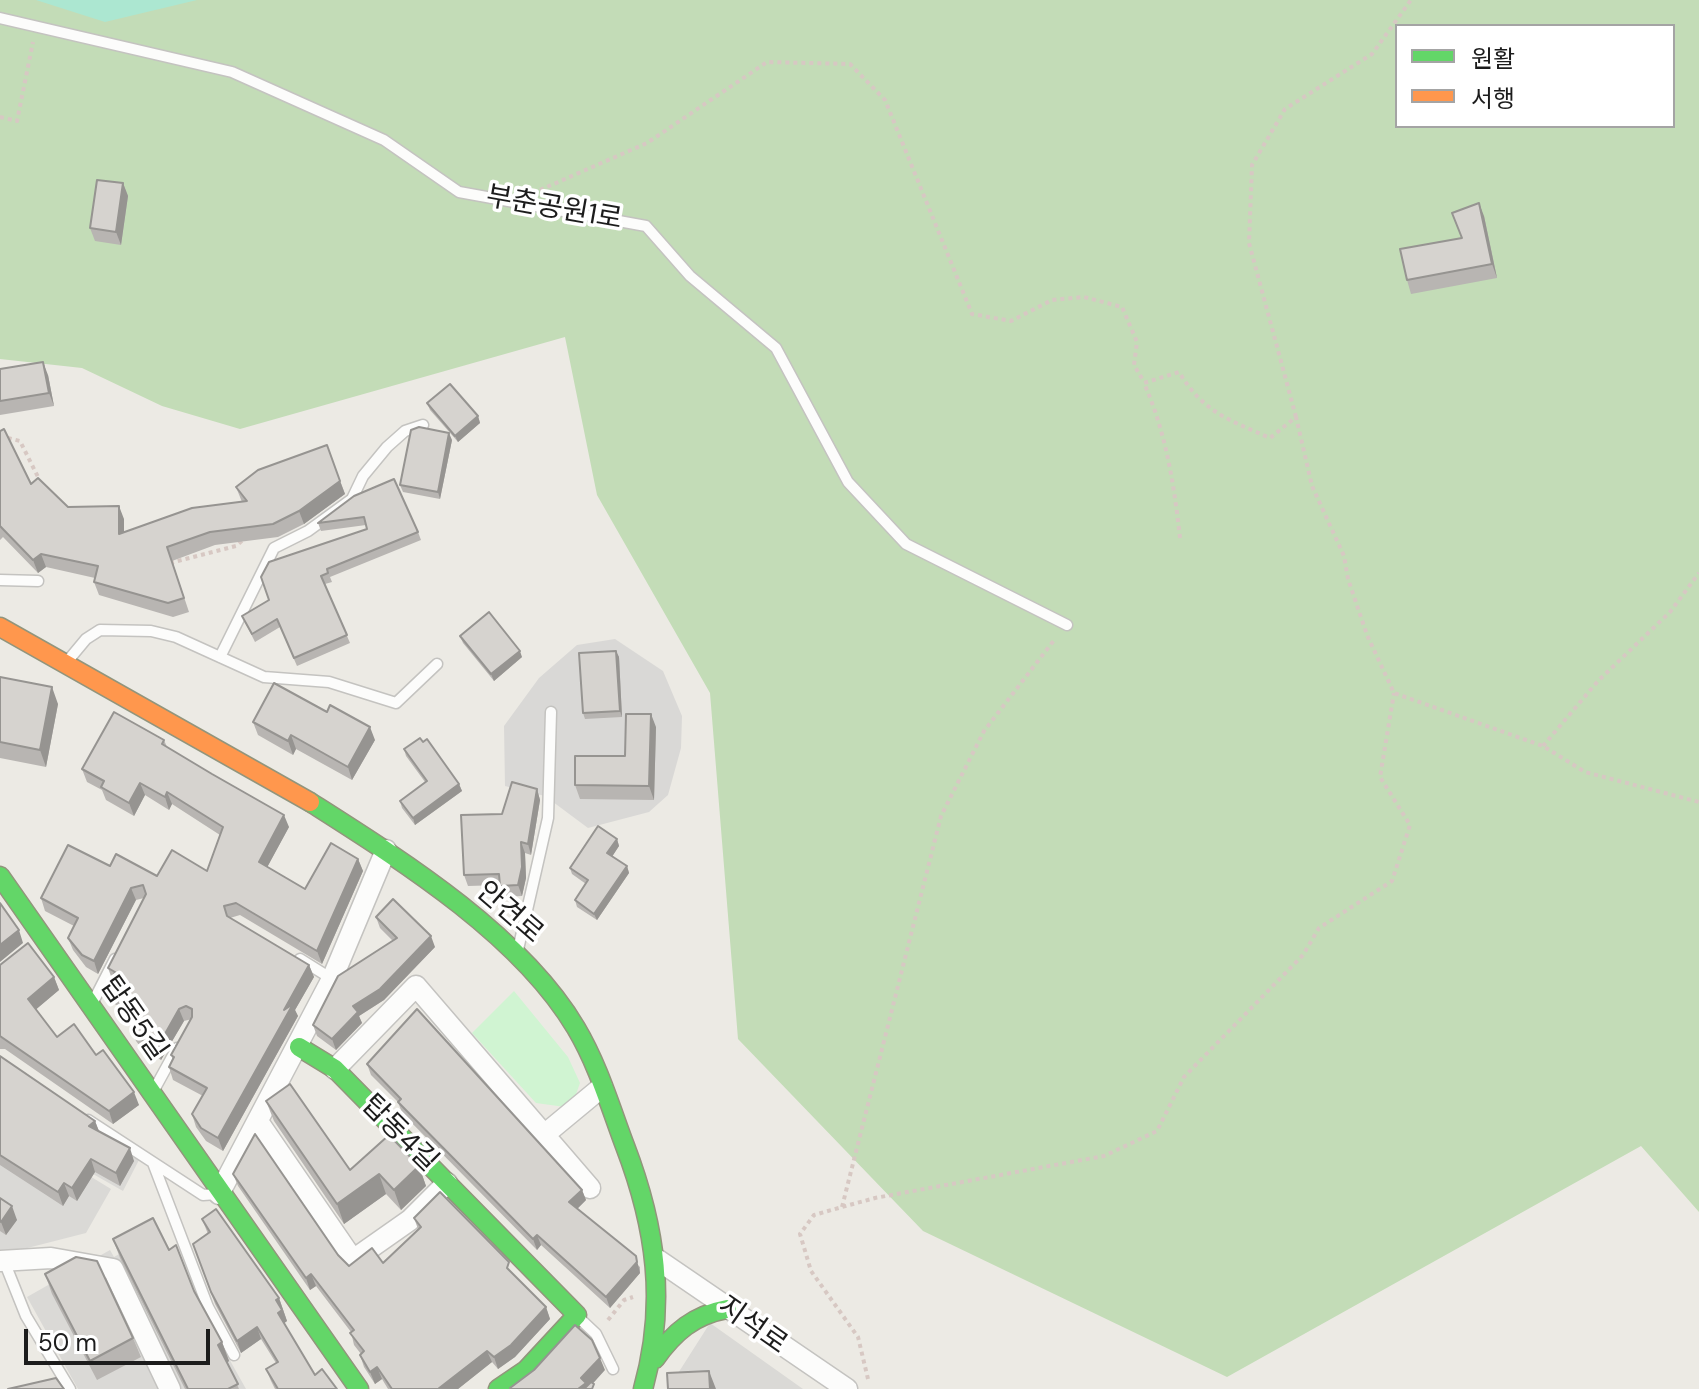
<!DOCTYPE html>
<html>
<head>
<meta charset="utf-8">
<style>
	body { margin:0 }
	#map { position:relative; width:1699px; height:1389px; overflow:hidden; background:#eceae4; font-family:"DM Sans","Noto Sans KR",sans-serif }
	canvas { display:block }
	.legend { position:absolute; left:1395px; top:24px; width:280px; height:104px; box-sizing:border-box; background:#fff; border:2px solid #a4a4a4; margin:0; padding:10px 14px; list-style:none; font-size:24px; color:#1c1c1c }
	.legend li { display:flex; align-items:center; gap:16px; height:40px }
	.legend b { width:40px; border:2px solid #a4a4a4 }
	.scale { position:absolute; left:24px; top:1329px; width:186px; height:36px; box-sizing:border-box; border:4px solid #1c1c1c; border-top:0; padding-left:10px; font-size:24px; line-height:28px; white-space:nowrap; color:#1c1c1c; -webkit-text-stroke:6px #fff; paint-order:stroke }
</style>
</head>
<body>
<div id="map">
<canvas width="1699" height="1389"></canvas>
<ul class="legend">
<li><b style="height:10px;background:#63d668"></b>원활</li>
<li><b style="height:10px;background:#ff974d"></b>서행</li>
</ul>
<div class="scale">50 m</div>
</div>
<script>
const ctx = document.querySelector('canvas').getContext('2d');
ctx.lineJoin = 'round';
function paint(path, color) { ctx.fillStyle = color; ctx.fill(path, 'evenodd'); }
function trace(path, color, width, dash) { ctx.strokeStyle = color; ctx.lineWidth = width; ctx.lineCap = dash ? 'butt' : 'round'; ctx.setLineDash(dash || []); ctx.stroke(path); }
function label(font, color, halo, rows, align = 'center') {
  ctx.font = font + ' "DM Sans","Noto Sans KR",sans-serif'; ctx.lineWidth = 7; ctx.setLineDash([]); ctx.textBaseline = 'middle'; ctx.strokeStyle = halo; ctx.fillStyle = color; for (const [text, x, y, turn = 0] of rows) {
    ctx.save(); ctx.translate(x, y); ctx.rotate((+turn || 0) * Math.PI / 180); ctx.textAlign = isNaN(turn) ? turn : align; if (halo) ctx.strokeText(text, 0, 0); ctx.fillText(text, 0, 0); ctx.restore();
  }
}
paint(new Path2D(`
	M14 1085 139 1160 123 1191 3 1123 111 1189 86 1233 0 1255V1121Z
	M158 1232 246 1389H78L27 1297 110 1250 114 1257Z
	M710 1323 803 1389H668Z`), '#dad9d6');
paint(new Path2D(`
	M615 639 663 671 682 716 681 748 668 795 649 812 588 828 545 796 505 786 504 726 539 678 577 645Z`), '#d9d8d6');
paint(new Path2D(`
	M0 0H1699V1212L1641 1146 1227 1377 923 1231 738 1039 710 693 597 495 565 337 240 429 162 406 82 368 0 359ZM1397 26H1673V126H1397Z`), '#c3dcb7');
paint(new Path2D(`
	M514 991 568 1057 580 1083 574 1100 565 1107 536 1103 472 1033Z`), '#d0f4d2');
paint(new Path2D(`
	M36 0H197L105 22Z`), '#ace7d1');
const lane = new Path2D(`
	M0 18 232 72 384 140 459 192 646 226 690 276 776 348 848 482 906 544 1067 625
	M0 580 38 581
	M220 657 274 548 308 531 352 499 363 476 387 447 405 431 423 425
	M66 663 86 639 100 630 151 631 176 637 264 677 329 682 396 703 437 664
	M517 954 548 818 551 712
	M300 959 332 979
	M93 1002 115 959
	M154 1090 177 1048
	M88 1120 203 1195 217 1194
	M153 1163 208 1307 234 1355
	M4 1261 26 1316 70 1389
	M578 1317 596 1334 613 1369`);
const street = new Path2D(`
	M335 1069 416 986 590 1188
	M259 1123 353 1260 410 1220 447 1183
	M544 1135 602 1087
	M219 1194 332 979 386 850
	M658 1260 847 1389
	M0 1261 51 1258 113 1269 170 1389`);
const fast = new Path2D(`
	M310 802C401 860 520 934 576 1028 598 1065 610 1106 625 1146 656 1227 667 1304 643 1389
	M0 876 359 1389
	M299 1047 335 1069 577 1315 526 1370 498 1389
	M655 1359C674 1332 694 1315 727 1309`);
const slow = new Path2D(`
	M0 627 310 802`);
trace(lane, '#c4c3c0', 13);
trace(street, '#c4c3c0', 23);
trace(fast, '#92957c', 21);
trace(slow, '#92957c', 21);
trace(new Path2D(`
	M0 117 17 121 33 42
	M540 190 647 143 767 62 850 64 885 100 972 314 1011 321 1052 300 1084 297 1122 307 1137 342 1134 365 1144 382
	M1296 417 1249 243 1252 165 1285 109 1372 54 1411 0
	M0 436 20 441 38 477
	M1180 538C1174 484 1166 433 1144 383L1179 372C1203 412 1229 420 1270 438L1296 417 1312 486 1344 556 1348 579 1367 635 1394 693 1543 746 1585 772 1699 802
	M170 563 236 546 244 539
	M1543 746 1598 681 1670 612 1699 573
	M842 1207 941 816 984 731 1055 639
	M608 1320 624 1300 633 1297
	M868 1379 858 1337 811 1271 800 1234 814 1215 842 1207 875 1198 1104 1156 1157 1131 1184 1077 1303 955 1319 928 1392 881 1410 825 1380 777 1394 693`), '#d7c8c3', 4, [4, 4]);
trace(lane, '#fcfcfb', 10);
trace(street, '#fcfcfb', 20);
trace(fast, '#63d668', 18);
trace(slow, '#ff974d', 18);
paint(new Path2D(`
	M123 183 128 196 121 245 95 241 90 228Z
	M1484 216 1497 278 1411 294 1407 280 1461 238Z
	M0 369 48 375 54 406 0 415Z
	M427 403 478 416 480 423 458 442 430 410Z
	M0 431 31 484 68 507 124 519V533L242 502 236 487 327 445 345 494 304 524 278 537 215 545 172 561 189 612 173 617 99 595 94 582 95 578 46 567 38 573 3 537 0 540Z
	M452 440 440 499 403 492 400 485Z
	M354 496 418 532 421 540 330 577 332 582 325 584 350 643 297 666 280 627 255 642 242 616 269 600 367 529 366 525 321 531 318 523Z
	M460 636 522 657 494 681 463 643Z
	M616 651 619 657 622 717 585 719 583 713Z
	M0 677 58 704 46 767 0 758Z
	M253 722 375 740 352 780 296 749 293 755 258 735Z
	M656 727 654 800 580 799 575 785 625 756Z
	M164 740 167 747 289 827 267 867 305 889 358 859 363 871 322 964 240 915 230 918 309 965 314 977 295 1010 298 1016 223 1151 206 1141 196 1127 192 1114 203 1096 173 1080 169 1067 173 1060 171 1055 192 1019 184 1021 161 1060 143 1050 136 1041 132 1029 138 1017 111 1002 106 989 112 979 108 968 144 898 136 900 98 974 86 967 73 950 68 938 74 926 45 911 41 898 110 866 157 876 207 871 220 835 172 804 169 810 145 795 134 816 106 800 102 790 87 782 82 769Z
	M423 742 459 784 462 791 415 825 402 808 400 801 425 782 406 756 404 749Z
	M537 789 540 800 531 855 525 853 526 878 522 896 504 897 500 885 468 886 464 875 502 814Z
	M617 839 619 846 612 856 627 866 629 873 597 920 577 907 575 900 586 884 572 874 570 868Z
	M376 917 435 947 384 1000 359 1016 362 1023 336 1050 317 1036 313 1025 393 941 380 928Z
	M0 965 54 977 59 990 36 1009 57 1037 96 1055 139 1105 113 1124 5 1049H0Z
	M0 1056 95 1121 99 1131 134 1161 120 1186 95 1172 77 1201 69 1196 63 1206 0 1165Z
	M367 1064 582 1190 586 1200 577 1209 640 1267V1273L610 1308 541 1245 537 1250 402 1113 398 1102 371 1075Z
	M266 1101 350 1170 419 1166 426 1186 401 1210 386 1194 344 1224 274 1121Z
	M233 1174 338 1255 349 1266 383 1263 418 1229 414 1218 513 1274 546 1307 550 1319 515 1357 498 1369 492 1362 458 1389H388L382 1379 375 1384 364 1367 360 1355 361 1354 354 1345 351 1332 316 1286 310 1290 238 1186Z
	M0 1198 17 1220 6 1235 0 1231Z
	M202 1219 279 1298 287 1321 284 1323 315 1375 337 1389H275L271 1381 266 1369 276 1363 261 1339 241 1353 215 1304 193 1244 208 1234Z
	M113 1239 169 1250 222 1342 229 1361 227 1363 239 1389H185L120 1258Z
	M45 1274 133 1338 141 1357 97 1380 52 1294Z`), '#b8b5b2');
paint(new Path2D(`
	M123 183 128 196 121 245 116 232Z
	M1479 203 1484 216 1497 278 1492 264Z
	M43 362 48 375 54 406 49 393Z
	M478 416 480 423 458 442 455 436Z
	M449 433 452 440 440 499 438 492Z
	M340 481 345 494 304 524 299 511Z
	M119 506 124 519V548L119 534Z
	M41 554 46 567 38 573 33 560Z
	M520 651 522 657 494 681 491 674Z
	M616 651 619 657 622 717 620 711Z
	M52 687 58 704 46 767 40 750Z
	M651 714 656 727 654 800 649 786Z
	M370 727 375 740 352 780 348 767Z
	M291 735 296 749 293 755 288 741Z
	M140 783 145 795 134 816 129 803Z
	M459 784 462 791 415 825 413 818Z
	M537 789 540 800 531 855 528 844Z
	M167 792 172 804 169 810 165 797Z
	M284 815 289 827 263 875 259 862Z
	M617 839 619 846 610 860 607 853Z
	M521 842 525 853 526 878 522 896 518 885Z
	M358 859 363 871 322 964 317 951Z
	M627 866 629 873 597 920 594 914Z
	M131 888 136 900 98 974 94 961Z
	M19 930 23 943 0 962V945Z
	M431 936 435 947 384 1000 359 1016 362 1023 336 1050 332 1039 353 1006Z
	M309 965 314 977 295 1010 298 1016 223 1151 218 1138 284 1010Z
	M54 977 59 990 33 1012 28 999Z
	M179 1009 184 1021 161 1060 157 1048Z
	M134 1092 139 1105 113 1124 109 1111Z
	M95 1121 100 1134 89 1126Z
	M130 1148 134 1161 120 1186 116 1173Z
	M91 1159 95 1172 77 1201 72 1188Z
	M419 1166 426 1186 401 1210 394 1190Z
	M379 1174 386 1194 344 1224 337 1204Z
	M64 1183 69 1196 63 1206 58 1192Z
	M582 1190 586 1200 573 1213 569 1202Z
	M12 1206 17 1220 6 1235 1 1222Z
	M537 1235 541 1245 537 1250 533 1239Z
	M636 1256 640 1273 610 1308 606 1297Z
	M311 1274 316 1286 310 1290 306 1278Z
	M279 1298 287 1321 282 1325 278 1313 276 1300Z
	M546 1307 550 1319 515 1357 498 1369 494 1357Z
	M257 1327 261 1339 241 1353 237 1341Z
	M222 1342 229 1361 225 1364 218 1345Z
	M487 1351 492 1362 458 1389H438Z
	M600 1358 605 1370 588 1389H578L581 1378Z
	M377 1367 382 1379 375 1384 370 1372Z
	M709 1371 716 1389H710Z`), '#969491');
const building = new Path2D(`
	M97 180 123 183 116 232 90 228Z
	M1479 203 1492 264 1407 280 1400 249 1462 238 1452 213Z
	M43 362 49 393 0 401V369Z
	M450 384 478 416 455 436 427 403Z
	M419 427 449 433 438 492 400 485 411 430Z
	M4 429 31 484 38 478 68 507 119 506V534L192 508 247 501 236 487 258 470 327 445 340 481 299 511 273 524 210 532 167 547 184 598 168 603 94 582 98 566 41 554 33 560 0 526V431Z
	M394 479 418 532 327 569 328 573 321 576 347 635 294 658 277 619 252 634 242 616 269 600 261 577 269 562 367 529 364 517 318 523 354 496Z
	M489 612 520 651 491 674 460 636Z
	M616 651 620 711 583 713 579 653Z
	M0 677 52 687 40 750 0 742Z
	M274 683 327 712 330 705 370 727 348 767 291 735 288 741 253 722Z
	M114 712 164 740 162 744 212 774 284 815 259 862 305 889 331 843 358 859 317 951 236 903 224 906 227 916 309 965 284 1010 293 1004 218 1138 201 1128 192 1114 207 1088 169 1067 174 1057 171 1055 192 1017V1009L186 1006 179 1009 157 1048 138 1038 132 1029 143 1009 106 989 115 972 108 968 146 894 143 885 131 888 94 961 82 955 68 938 78 918 41 898 68 845 110 866 116 854 157 876 172 850 207 871 223 827 167 792 165 797 140 783 129 803 101 787 104 781 82 769Z
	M626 714H651L649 786 575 785V756H625Z
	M420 738 423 742 427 739 459 784 413 818 400 801 427 781 404 749Z
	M512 782 537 789 528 844 521 842 522 867 518 885 500 886 499 874 464 875 461 815 502 814Z
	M598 826 617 839 607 853 627 866 594 914 575 900 588 880 570 868Z
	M393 899 431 936 380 989 353 1006 358 1012 332 1039 313 1025 338 976 397 938 376 917Z
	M0 903 19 930 0 945Z
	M28 943 54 977 28 999 57 1037 74 1024 96 1055 103 1050 134 1092 109 1111 0 1036V965Z
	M417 1009 582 1190 569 1202 636 1256 637 1262 606 1297 537 1235 533 1239 398 1102 401 1099 367 1064Z
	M0 1056 95 1121 89 1126 130 1148 116 1173 91 1159 72 1188 64 1183 58 1192 0 1155Z
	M290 1084 350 1170 389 1135 419 1166 394 1190 379 1174 337 1204 266 1101Z
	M255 1134 338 1255 349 1266 372 1248 383 1263 421 1227 414 1218 440 1192 509 1262 507 1268 546 1307 511 1345 494 1357 487 1351 438 1389H392L377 1367 370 1372 360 1355 364 1351 350 1333 354 1330 311 1274 306 1278 233 1174Z
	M0 1198 12 1206 1 1222 0 1221Z
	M216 1209 279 1298 276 1300 282 1310 278 1313 315 1375 322 1369 337 1389H278L266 1369 278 1362 257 1327 237 1341 211 1292 193 1244 210 1232 202 1219Z
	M153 1218 169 1250 176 1245 194 1291 222 1342 218 1345 238 1384 228 1389H188L113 1239Z
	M76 1257 97 1261 133 1338 90 1361 45 1274Z
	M575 1325 592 1340 600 1358 581 1378 586 1383 578 1389H511L510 1388 534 1370Z
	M709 1371 710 1389H668L667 1373Z
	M56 1378 64 1389H8Z
	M591 1382 594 1384 592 1389H584Z`);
paint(building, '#d6d3cf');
trace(building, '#969491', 2);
label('28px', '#1c1c1c', '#fff', [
	["부춘공원1로",554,209,10],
	["안견로",509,913,41],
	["탑동5길",133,1019,55],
	["탑동4길",399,1134,45],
	["지석로",752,1326,35]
]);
</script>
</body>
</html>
